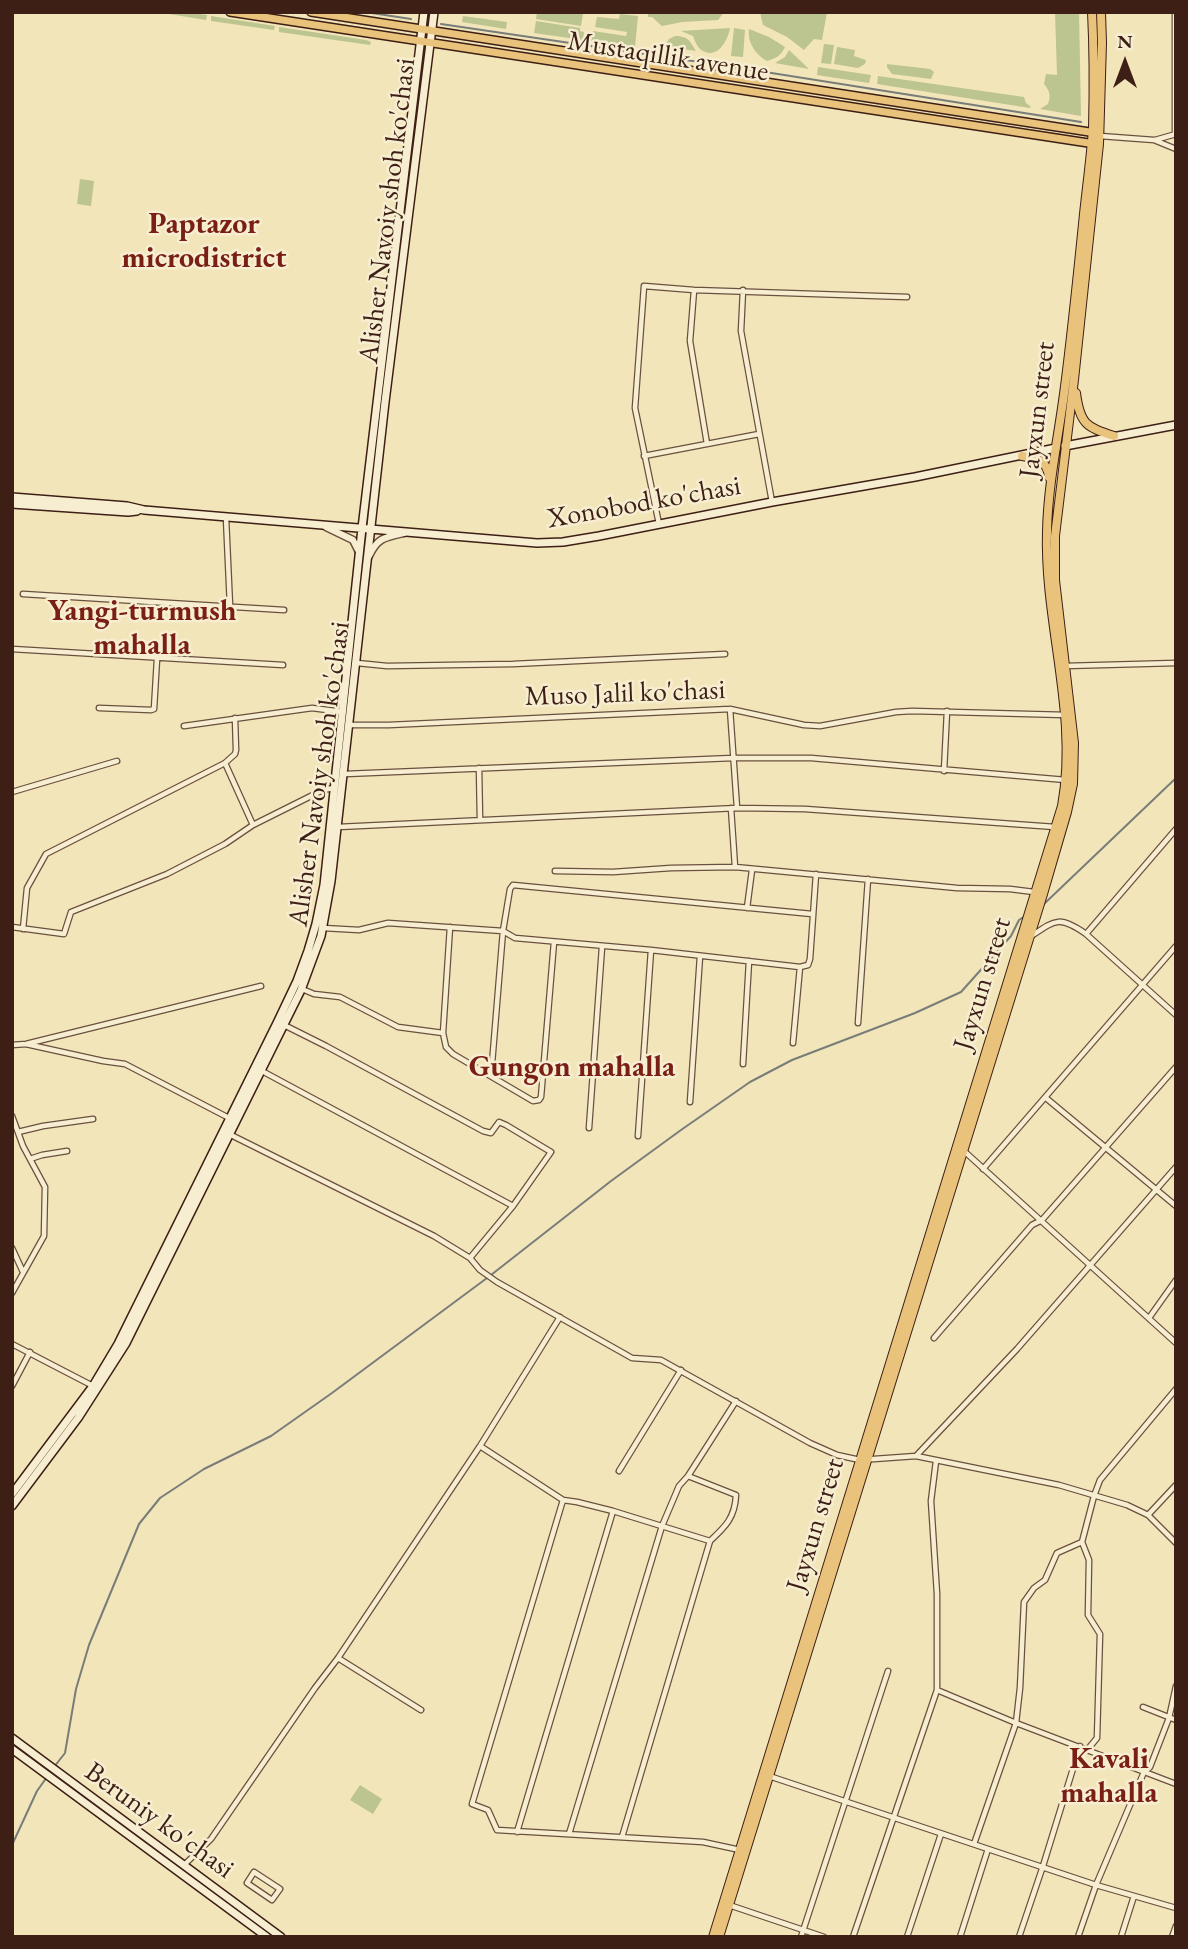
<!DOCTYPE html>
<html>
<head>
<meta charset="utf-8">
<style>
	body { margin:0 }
	#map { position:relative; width:1188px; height:1949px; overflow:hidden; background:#f2e5b9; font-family:"EB Garamond",serif }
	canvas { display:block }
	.frame { position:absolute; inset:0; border:14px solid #3d1f15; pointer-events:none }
	.north { position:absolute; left:1090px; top:28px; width:70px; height:70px; -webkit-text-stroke:5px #f7eed2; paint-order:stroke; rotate:0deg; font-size:19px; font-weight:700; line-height:28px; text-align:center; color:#3d1f15 }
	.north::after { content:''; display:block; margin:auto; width:24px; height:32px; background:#3d1f15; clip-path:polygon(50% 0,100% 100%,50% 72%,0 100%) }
</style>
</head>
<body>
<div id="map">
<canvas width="1188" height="1949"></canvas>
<div class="frame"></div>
<div class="north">N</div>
</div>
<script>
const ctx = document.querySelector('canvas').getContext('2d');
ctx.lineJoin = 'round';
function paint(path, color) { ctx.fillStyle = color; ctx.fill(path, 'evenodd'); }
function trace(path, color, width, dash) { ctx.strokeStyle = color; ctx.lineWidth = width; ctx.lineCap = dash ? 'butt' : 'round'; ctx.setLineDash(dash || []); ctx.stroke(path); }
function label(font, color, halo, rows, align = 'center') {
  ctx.font = font + ' "EB Garamond",serif'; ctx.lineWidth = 5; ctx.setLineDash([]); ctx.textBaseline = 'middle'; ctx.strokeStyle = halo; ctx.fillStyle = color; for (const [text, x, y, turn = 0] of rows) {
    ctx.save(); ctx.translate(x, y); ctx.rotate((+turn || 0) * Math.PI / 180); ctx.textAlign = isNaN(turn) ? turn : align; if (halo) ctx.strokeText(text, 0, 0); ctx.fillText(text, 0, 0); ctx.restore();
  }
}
paint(new Path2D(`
	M157 12H187L207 15 206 20Z
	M537 12 583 14 581 26 536 19Z
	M648 12H724L718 20 682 22 662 26 652 17H648Z
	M760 12H827L822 40 814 39 804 50 787 37 763 25Z
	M1055 12H1079L1081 116 1040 109 1048 104C1051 96 1050 91 1044 84L1046 74 1057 75Z
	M620 14 638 16 635 47 591 41 593 31 626 36 627 32 595 27 597 17 619 19Z
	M211 16 275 26 274 30 211 21Z
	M463 16 507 22 506 29 462 22Z
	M536 21 580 28V31L584 32 583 40 534 33Z
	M279 27 366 40 371 42 370 45 279 32Z
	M730 28C728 40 718 59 703 51 697 48 695 41 693 36L681 31Z
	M734 28 745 30 743 57 731 56Z
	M749 29 769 37 785 47C781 56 776 58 767 61 756 55 747 42 749 29Z
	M675 36C688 36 690 41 696 51L665 46 669 39Z
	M824 44 834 45 831 64 821 63Z
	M837 47 855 50 854 56 866 60 865 64 858 68 834 64Z
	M789 50 809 69 775 63 785 57Z
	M887 64 930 69 934 72 931 79 892 74 887 67Z
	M818 67 871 75 869 83 817 75Z
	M878 76 1024 97 1026 103 1031 107 1030 108 877 84Z
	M80 179 94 181 91 206 77 204Z
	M360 1785 382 1799 373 1814 350 1800Z`), '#bcc48f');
trace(new Path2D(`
	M365 12 411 19
	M441 24 740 68 1081 122
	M1044 904 1176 778
	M491 1275 611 1181 681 1130 750 1082 792 1060 915 1013 961 992 1011 936 1019 920 1025 916
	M54 1767 65 1753 76 1689 89 1645 139 1524 160 1498 204 1469 271 1436 332 1393 487 1278
	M12 1845 37 1791 47 1777`), '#797d79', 2);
const minor = new Path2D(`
	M1175 135V12
	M1100 136 1154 140 1176 149
	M1155 140 1176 134
	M694 290 690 341 707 444
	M743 290 741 331 772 502
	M644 456 759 434
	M226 518 230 606
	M659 524 635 408 644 286 694 290 907 297
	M23 594 284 610
	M12 649 283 665
	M357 663 387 666 513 664 725 654
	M1065 666 1176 663
	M99 708 151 710 154 709 157 659
	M730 709 737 808
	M350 725H389L730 709 804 725 820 726 896 712 912 711 1066 715
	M184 726 312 708 343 712
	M225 763 253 825
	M479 768 480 820
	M944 771 947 711
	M345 774 733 758H811L1066 780
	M12 792 117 761
	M731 808 735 867
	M338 827 737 808 805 809 1055 827
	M555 871 613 872 671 868 735 867 957 888 1010 889 1034 892
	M747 908 752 870
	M12 927 64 934 71 912 167 874 225 844 253 825 323 790 334 788
	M450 927 443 1033 446 1047 453 1054 533 1101 539 1100 541 1097 554 942
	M323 928 359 930 388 923 503 931 515 938 651 950 800 967 808 965 810 959 816 874
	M23 929 27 888 46 854 225 763 235 754 236 750 235 718
	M1086 934 1176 829
	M1030 937C1055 920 1059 915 1086 934L1176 1015
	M302 989 314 994 340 997 398 1027 443 1033
	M858 1023 868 879
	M284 1025 326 1046 483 1131 491 1133 499 1122 506 1125 551 1152 513 1206 470 1258
	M793 1043 800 967
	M26 1044 103 1061 125 1064 229 1118
	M12 1045 26 1044 261 986
	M743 1064 749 961
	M262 1071 513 1206
	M491 1076 503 931 510 889 513 885 812 914
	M1046 1098 1176 1206
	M690 1102 700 956
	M12 1116 23 1146 45 1187 44 1236 12 1293
	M589 1128 602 947
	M18 1132 43 1126 93 1119
	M227 1133 434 1236 470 1258 480 1270 497 1282 632 1358 661 1360 810 1443 837 1455 860 1460 916 1456 1059 1485 1127 1505 1148 1515 1176 1543
	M638 1136 651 950
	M964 1151 1176 1343
	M30 1159 42 1155 67 1151
	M983 1169 1176 946
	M12 1248 23 1272
	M1149 1318 1176 1280
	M934 1338 1032 1225 1042 1220 1176 1067
	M12 1344 93 1386
	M12 1386 30 1352
	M480 1446 563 1500 577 1502 613 1511 710 1541
	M916 1456 1017 1349 1176 1167
	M619 1471 681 1370
	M563 1500 472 1804 488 1810 497 1830 703 1842 740 1850
	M1148 1515 1176 1485
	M338 1658 421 1710
	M937 1690 1016 1723 1176 1784
	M1143 1707 1176 1720
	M1088 1749 1097 1738 1100 1634 1088 1615 1089 1560 1082 1542 1094 1496 1100 1480 1176 1389
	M769 1776 1096 1885 1176 1908
	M517 1832 613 1511
	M569 1834 662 1526 679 1486 688 1476 736 1401
	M622 1837 710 1541C725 1527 735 1518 736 1495L688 1476
	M974 1844 1016 1723 1020 1688 1024 1602 1034 1588 1045 1580 1057 1553 1082 1542
	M184 1865 211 1839 315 1688 338 1658 480 1446 560 1317
	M254 1872 280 1889 272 1900 247 1883Z
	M729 1905 824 1937
	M801 1937 888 1671
	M853 1937 937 1690V1594L931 1501 936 1461
	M907 1937 941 1834
	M960 1937 988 1849
	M1019 1937 1043 1866 1080 1746
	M1078 1937 1096 1885 1144 1772 1150 1767 1169 1718 1176 1686
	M1121 1937 1134 1896
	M1172 1937 1176 1926`);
const tertiary = new Path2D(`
	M326 527 353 540 358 550
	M369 556C377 538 385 537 404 533`);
const secondary = new Path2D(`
	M1065 446 1176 425
	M12 497 127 506 144 510 537 543 563 542 599 536 772 502 915 477 1056 448
	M12 504 128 512 137 511
	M12 1494 93 1386 118 1344 278 1021 297 981 308 951 316 924 324 885 362 528 424 12
	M12 1506 78 1418 126 1343 301 990 321 936 331 881 385 402 434 12
	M12 1738 281 1937
	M12 1749 267 1937`);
const primary = new Path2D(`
	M230 12 1095 144
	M311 12 1096 133`);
const trunk = new Path2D(`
	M1076 393C1080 424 1086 427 1114 436
	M1022 456C1037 458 1047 460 1049 477
	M713 1937 1062 806C1079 714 1044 623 1047 531 1048 485 1058 439 1064 394 1072 334 1078 274 1084 214 1087 186 1091 157 1093 129 1094 90 1094 51 1092 12
	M719 1937 1043 894 1067 812 1073 784 1074 743 1055 580V536L1074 380 1099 144 1102 43 1101 12`);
trace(minor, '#6a503e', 7);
trace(tertiary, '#6a503e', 9);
trace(secondary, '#3d1f15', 10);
trace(primary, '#3d1f15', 10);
trace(trunk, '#3d1f15', 10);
trace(minor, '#f7eed2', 4.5);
trace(tertiary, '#f7eed2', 6);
trace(secondary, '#f7eed2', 7);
trace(primary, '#e9c27c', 7);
trace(trunk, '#e9c27c', 8);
label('28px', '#3d1f15', '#f7eed2', [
	["Mustaqillik avenue",668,57,9],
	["Alisher Navoiy shoh ko'chasi",388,211,-83],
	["Jayxun street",1038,410,-83],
	["Xonobod ko'chasi",644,503,-10],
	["Muso Jalil ko'chasi",625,694,-2],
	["Alisher Navoiy shoh ko'chasi",320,774,-82],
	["Jayxun street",983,984,-73],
	["Jayxun street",816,1525,-73],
	["Beruniy ko'chasi",159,1821,36]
]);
label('bold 30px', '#7a1f14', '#f7eed2', [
	["Paрtazor",204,225],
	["microdistrict",204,259],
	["Yangi-turmush",142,612],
	["mahalla",142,646],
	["Gungon mahalla",572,1068],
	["Kavali",1109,1760],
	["mahalla",1109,1794]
]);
</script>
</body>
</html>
